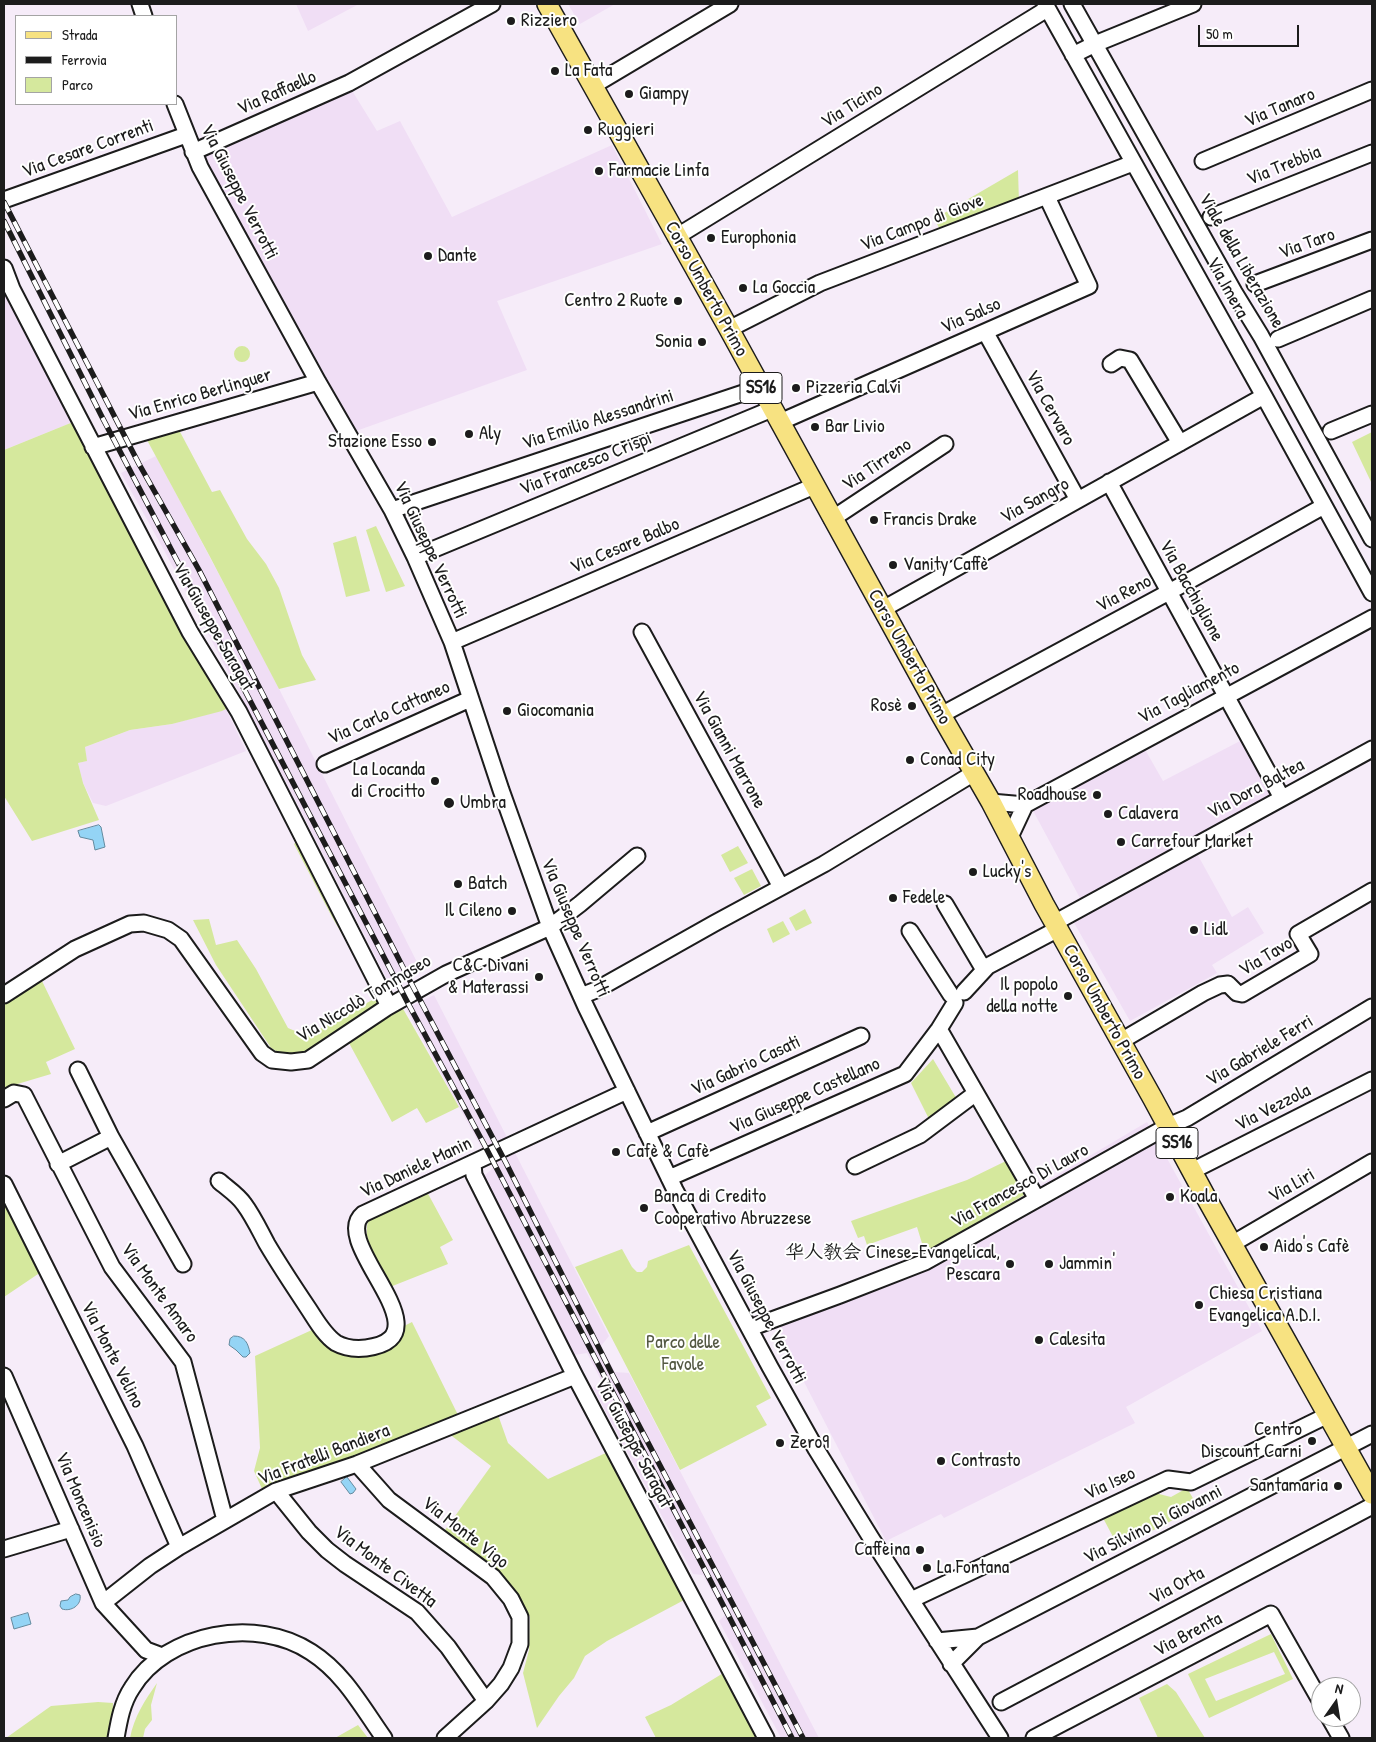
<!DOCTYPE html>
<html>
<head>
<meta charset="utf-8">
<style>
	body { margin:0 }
	#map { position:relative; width:1376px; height:1742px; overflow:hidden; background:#f6ecf9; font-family:"Patrick Hand",sans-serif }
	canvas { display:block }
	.frame { position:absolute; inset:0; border:5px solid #1c1c1c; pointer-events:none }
	.legend { position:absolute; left:15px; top:15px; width:162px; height:90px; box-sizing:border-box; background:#fff; border:1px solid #a4a4a4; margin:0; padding:6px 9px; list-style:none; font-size:15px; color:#1c1c1c }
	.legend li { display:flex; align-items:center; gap:10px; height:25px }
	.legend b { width:25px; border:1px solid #a4a4a4 }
	.north { position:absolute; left:1311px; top:1677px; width:50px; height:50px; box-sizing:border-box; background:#fff; border:1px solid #a4a4a4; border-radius:50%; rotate:13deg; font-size:14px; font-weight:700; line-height:20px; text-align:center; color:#1c1c1c }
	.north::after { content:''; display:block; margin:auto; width:18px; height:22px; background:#1c1c1c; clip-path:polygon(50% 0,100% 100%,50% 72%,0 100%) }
	.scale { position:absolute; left:1198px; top:25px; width:101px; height:22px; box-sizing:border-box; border:2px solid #1c1c1c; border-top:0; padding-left:6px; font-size:15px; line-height:18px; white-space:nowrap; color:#1c1c1c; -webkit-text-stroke:4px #fff; paint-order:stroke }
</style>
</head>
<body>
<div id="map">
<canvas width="1376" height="1742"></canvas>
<div class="frame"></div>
<ul class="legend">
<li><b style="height:6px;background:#f7e281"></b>Strada</li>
<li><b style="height:6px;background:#1c1c1c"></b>Ferrovia</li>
<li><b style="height:14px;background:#d5e89d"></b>Parco</li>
</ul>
<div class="north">N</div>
<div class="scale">50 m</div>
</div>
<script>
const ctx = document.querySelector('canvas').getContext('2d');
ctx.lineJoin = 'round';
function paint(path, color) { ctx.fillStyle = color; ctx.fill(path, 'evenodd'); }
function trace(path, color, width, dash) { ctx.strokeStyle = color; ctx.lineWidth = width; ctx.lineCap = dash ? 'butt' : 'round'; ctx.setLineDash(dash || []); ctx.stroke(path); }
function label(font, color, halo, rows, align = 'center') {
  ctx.font = font + ' "Patrick Hand","LXGW WenKai TC",sans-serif'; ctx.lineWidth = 4; ctx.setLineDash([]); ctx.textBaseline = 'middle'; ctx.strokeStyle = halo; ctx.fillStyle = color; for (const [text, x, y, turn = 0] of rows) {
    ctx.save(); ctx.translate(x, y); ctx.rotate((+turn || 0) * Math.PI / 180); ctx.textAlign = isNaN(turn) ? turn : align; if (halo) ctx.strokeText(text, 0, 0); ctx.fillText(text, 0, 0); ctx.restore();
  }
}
paint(new Path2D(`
	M296 4H359L308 31Z
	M568 4H615L580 24Z
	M351 89 377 131 400 121 452 217 612 145 662 244 497 301 527 370 356 431 201 151Z
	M4 282 41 362 73 422 4 450Z
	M156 456 265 661 422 972 392 989 285 780 165 552 121 473Z
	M226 709 246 751 106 806 93 803 83 783 78 763 86 761 85 747 130 730 172 724Z
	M1242 740 1273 796 1081 900 1030 805 1143 746 1163 781Z
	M1195 850 1232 917 1248 907 1264 933 1212 965 1217 973 1130 1021 1073 921Z
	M434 995 609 1336 601 1346 615 1372 629 1373 819 1738H781L719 1621 725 1615 703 1575 693 1574 593 1388 601 1380 587 1353 574 1355 483 1177 493 1168 459 1107 406 1009Z
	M1147 1122 1262 1331 1126 1407 1135 1423 944 1518 941 1514 886 1541 768 1312 919 1257Z`), '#f0def5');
paint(new Path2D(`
	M1018 170 1019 203 941 231 934 219Z
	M234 354a8 8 0 1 1 16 0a8 8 0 1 1-16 0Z
	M73 422 231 704 226 709 222 711 172 724 130 730 85 747 87 761 78 763 83 783 99 820 32 841 4 796V450Z
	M179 430 212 492 220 490 247 539 266 564 279 588 302 655 316 680 279 689 209 555 147 440Z
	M1372 432V484L1352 442Z
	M376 526 405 586 386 592 366 530Z
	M356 536 370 591 346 597 333 543Z
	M299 839 382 998 380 1008C361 1021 314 1057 292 1056 284 1055 277 1052 271 1048L216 965 193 920 209 919 216 945 237 940 256 969 288 1028 307 1036 374 999 362 968 332 917 294 844Z
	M738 846 748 863 730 872 721 855Z
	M752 869 761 886 744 895 734 878Z
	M805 909 812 923 796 931 789 918Z
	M783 921 790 934 773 943 767 929Z
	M42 981 75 1049 46 1062 51 1074 4 1088V1005Z
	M402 1007 459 1107 426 1123 417 1108 392 1122 349 1043Z
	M933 1059 958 1101 930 1121 911 1083Z
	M1008 1160 1026 1194 925 1253 917 1227 867 1245 864 1236 858 1238 851 1221 967 1180Z
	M426 1190 453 1240 440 1247 448 1264 390 1287C381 1269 357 1235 371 1216Z
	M4 1196 41 1272 4 1297Z
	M689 1245 771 1398 756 1406 767 1425 680 1470 575 1267 622 1249 632 1267 637 1272H642L647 1267 648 1261Z
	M412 1322 460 1419 263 1491 254 1471 260 1448 255 1356 314 1329 362 1354 400 1328Z
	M497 1412 508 1443 548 1479 608 1452 686 1599 607 1641 585 1656 574 1678 559 1696 537 1728 523 1673 529 1650 530 1617 517 1595 485 1564 445 1530 491 1466 448 1433Z
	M1187 1488 1198 1507 1119 1548 1103 1518 1155 1493 1171 1497Z
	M1271 1634 1293 1679 1209 1718 1188 1674ZM1274 1652 1285 1674 1216 1701 1205 1679Z
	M725 1672 760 1738H656L645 1717 671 1705Z
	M157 1683 151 1705 152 1720 145 1729 143 1738H130C134 1717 145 1700 157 1683Z
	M1167 1684 1176 1692 1205 1738H1158L1139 1698Z
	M98 1702 113 1703 112 1738H6L51 1706Z
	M358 1725 368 1738H335Z`), '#d5e89d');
const water = new Path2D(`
	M99 825 101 827 105 847 95 850 93 840 80 837 78 831Z
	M234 1336C245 1336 248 1343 250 1353L246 1357H243L236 1350 229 1345 230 1339Z
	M347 1477 356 1489 353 1493 350 1494 341 1482Z
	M76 1594 80 1595C82 1605 71 1612 62 1609L60 1606 61 1601 68 1600 70 1597Z
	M28 1613 31 1624 14 1629 11 1618Z`);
paint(water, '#94d4f5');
trace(water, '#648a9e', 1);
const minor = new Path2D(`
	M140 4 144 16
	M1045 4 1264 396 1372 593
	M1072 4 1234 292 1261 336 1372 539
	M1073 55 1095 44 1193 4
	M594 85 730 4
	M175 104 200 167 318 382 392 510 415 557 452 642 501 790 550 927 586 1007 675 1190 770 1367 816 1449 871 1538 1000 1738
	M193 152 349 83 492 4
	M1203 161 1372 90
	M4 200 186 135
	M1211 217 1372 153
	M676 237 1047 9
	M4 268 12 289 190 632 239 712 389 1006
	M1255 284 1372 240
	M729 329 820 283 1133 163
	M987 335 1078 500
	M1278 339 1372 299
	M1111 364 1120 358 1130 360 1180 443
	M780 422 1089 286 1047 197
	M1331 431 1372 414
	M93 447 318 382
	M1109 482 1282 798
	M392 510 761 387
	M832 519 945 444
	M415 557 772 409
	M883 609 1264 396
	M642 632 781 887
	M452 642 814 486
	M941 715 1169 592 1324 506
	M325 764 470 699
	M991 802 1025 805 1372 618
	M1010 837 1025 805
	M945 904 984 970
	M1054 923 1372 749
	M910 931 951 995
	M964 992 988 966 1058 929
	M4 995 75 949 130 924 144 923 168 930 181 939 262 1053 272 1060 291 1062 308 1060 386 1008 446 974 550 927 580 904 637 856
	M581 996 596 990 715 923 824 864 974 773
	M939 1029 1037 1199
	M1121 1041 1203 993 1220 985 1228 984 1237 993 1242 994 1310 954 1298 934 1372 891
	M78 1070 111 1137 183 1264
	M4 1099 14 1093 24 1095 112 1267 183 1362 225 1520
	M647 1133 861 1036
	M58 1164 111 1137
	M473 1164 474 1175 575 1376 766 1738
	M855 1166 920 1135 976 1093
	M1192 1171 1372 1080
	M669 1178 905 1074 939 1029 955 1003
	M219 1181C227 1188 238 1195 244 1204 253 1216 260 1231 267 1244 280 1266 294 1287 308 1308 316 1320 324 1335 336 1343 345 1348 357 1349 366 1348 450 1337 328 1243 363 1214L627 1091
	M4 1184 135 1446 179 1547
	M1232 1244 1372 1162
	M750 1328 840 1295 925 1262 1168 1126 1187 1118 1372 1007
	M4 1376 103 1603 146 1650 162 1656
	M357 1464 389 1500 493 1577 511 1599 520 1617V1644L511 1668 501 1684 486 1701 445 1738
	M276 1491 309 1532 327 1550 345 1564 417 1612 448 1647 486 1701
	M4 1549 71 1529
	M911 1600 1168 1479 1191 1482 1328 1415
	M103 1603 150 1566 179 1547 276 1491 357 1464 575 1376
	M937 1641 978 1637
	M951 1664 978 1637 1372 1434
	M1001 1702 1372 1506
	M1329 1717 1341 1738
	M116 1738C119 1721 122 1703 132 1688 166 1632 257 1616 311 1652 344 1673 362 1707 384 1738
	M1034 1738 1271 1614 1321 1702`);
const major = new Path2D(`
	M547 4 729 329 941 715 991 802 1044 904 1153 1099 1208 1201 1372 1494`);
trace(minor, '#1c1c1c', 19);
trace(major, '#1c1c1c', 22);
trace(minor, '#fff', 15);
trace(major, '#f7e281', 19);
const rail = new Path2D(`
	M4 202 139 464 199 570 409 979 506 1163 612 1374 803 1738
	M4 221 101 415 410 1007 484 1144 792 1738`);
trace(rail, '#1c1c1c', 5.5);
trace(rail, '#fff', 4, [11]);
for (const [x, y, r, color] of [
	[511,21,5,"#1c1c1c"],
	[555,71,5,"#1c1c1c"],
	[629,94,5,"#1c1c1c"],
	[588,130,5,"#1c1c1c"],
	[599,171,5,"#1c1c1c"],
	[711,238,5,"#1c1c1c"],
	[428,256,5,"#1c1c1c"],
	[743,288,5,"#1c1c1c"],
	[678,301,5,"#1c1c1c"],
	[702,342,5,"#1c1c1c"],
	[796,388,5,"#1c1c1c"],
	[815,427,5,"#1c1c1c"],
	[469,434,5,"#1c1c1c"],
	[432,442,5,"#1c1c1c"],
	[874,520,5,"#1c1c1c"],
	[893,565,5,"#1c1c1c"],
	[912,706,5,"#1c1c1c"],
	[507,711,5,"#1c1c1c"],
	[910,760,5,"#1c1c1c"],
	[435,781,5,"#1c1c1c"],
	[1097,795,5,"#1c1c1c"],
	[449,803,6,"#1c1c1c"],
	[1108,814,5,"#1c1c1c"],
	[1121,842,5,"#1c1c1c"],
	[973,872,5,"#1c1c1c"],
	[458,884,5,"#1c1c1c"],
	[893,898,5,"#1c1c1c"],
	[512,911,5,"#1c1c1c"],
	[1194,930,5,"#1c1c1c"],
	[539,977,5,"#1c1c1c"],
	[1068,996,5,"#1c1c1c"],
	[616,1152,5,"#1c1c1c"],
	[1170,1197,5,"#1c1c1c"],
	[644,1208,5,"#1c1c1c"],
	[1264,1247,5,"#1c1c1c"],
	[1010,1264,5,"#1c1c1c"],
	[1049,1264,5,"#1c1c1c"],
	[1199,1305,5,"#1c1c1c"],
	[1039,1340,5,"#1c1c1c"],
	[1312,1441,5,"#1c1c1c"],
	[780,1443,5,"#1c1c1c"],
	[941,1461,5,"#1c1c1c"],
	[1338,1486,5,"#1c1c1c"],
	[920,1550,5,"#1c1c1c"],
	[927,1568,5,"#1c1c1c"]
]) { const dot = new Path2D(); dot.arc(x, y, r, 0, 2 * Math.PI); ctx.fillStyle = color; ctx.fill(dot); trace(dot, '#fff', 2); }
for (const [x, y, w] of [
	[761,388,42],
	[1177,1143,42]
]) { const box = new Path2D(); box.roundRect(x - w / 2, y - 15.5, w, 31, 4); ctx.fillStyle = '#fff'; ctx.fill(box); trace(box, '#1c1c1c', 1); }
label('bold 18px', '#1c1c1c', null, [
	["SS16",761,388],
	["SS16",1177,1143]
]);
label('19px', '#1c1c1c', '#fff', [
	["Rizziero",521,21],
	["La Fata",565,71],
	["Giampy",639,94],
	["Ruggieri",598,130],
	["Farmacie Linfa",609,171],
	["Europhonia",721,238],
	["Dante",438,256],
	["La Goccia",753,288],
	["Centro 2 Ruote",668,301,"right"],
	["Sonia",692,342,"right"],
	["Pizzeria Calvi",806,388],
	["Bar Livio",825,427],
	["Aly",479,434],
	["Stazione Esso",422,442,"right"],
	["Francis Drake",884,520],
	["Vanity Caffè",903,565],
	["Rosè",902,706,"right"],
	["Giocomania",517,711],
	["Conad City",920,760],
	["La Locanda",425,770,"right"],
	["di Crocitto",425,792,"right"],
	["Roadhouse",1087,795,"right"],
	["Umbra",460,803],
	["Calavera",1118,814],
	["Carrefour Market",1131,842],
	["Lucky's",983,872],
	["Batch",468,884],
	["Fedele",903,898],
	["Il Cileno",502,911,"right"],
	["Lidl",1204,930],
	["C&C Divani",529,966,"right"],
	["& Materassi",529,988,"right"],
	["Il popolo",1058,985,"right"],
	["della notte",1058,1007,"right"],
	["Cafè & Cafè",626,1152],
	["Banca di Credito",654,1197],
	["Cooperativo Abruzzese",654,1219],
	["Koala",1180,1197],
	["Aido's Cafè",1274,1247],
	["华人教会 Cinese-Evangelical,",1000,1253,"right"],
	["Pescara",1000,1275,"right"],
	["Jammin'",1059,1264],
	["Chiesa Cristiana",1209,1294],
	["Evangelica A.D.I.",1209,1316],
	["Calesita",1049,1340],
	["Centro",1302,1430,"right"],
	["Discount Carni",1302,1452,"right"],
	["Zero9",790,1443],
	["Contrasto",951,1461],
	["Santamaria",1328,1486,"right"],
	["Caffeina",910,1550,"right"],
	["La Fontana",937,1568]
], 'left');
label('19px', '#1c1c1c', '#fff', [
	["Via Raffaello",277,93,-24],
	["Via Ticino",852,106,-32],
	["Via Tanaro",1280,108,-23],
	["Via Cesare Correnti",88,149,-20],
	["Via Trebbia",1284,166,-22],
	["Via Giuseppe Verrotti",239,192,63],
	["Via Campo di Giove",922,223,-21],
	["Via Taro",1307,244,-20],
	["Viale della Liberazione",1241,261,60],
	["Via Imera",1227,288,61],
	["Corso Umberto Primo",706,289,61],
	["Via Salso",971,316,-24],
	["Via Enrico Berlinguer",200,395,-16],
	["Via Cervaro",1050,408,61],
	["Via Emilio Alessandrini",598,420,-18],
	["Via Francesco Crispi",586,464,-22],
	["Via Tirreno",877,465,-34],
	["Via Sangro",1035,501,-29],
	["Via Cesare Balbo",625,546,-23],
	["Via Giuseppe Verrotti",430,550,65],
	["Via Bacchiglione",1191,591,61],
	["Via Reno",1124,594,-28],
	["Via Giuseppe Saragat",213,627,60],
	["Corso Umberto Primo",909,657,61],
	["Via Tagliamento",1189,693,-28],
	["Via Carlo Cattaneo",389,713,-24],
	["Via Gianni Marrone",729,750,61],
	["Via Dora Baltea",1256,789,-28],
	["Via Giuseppe Verrotti",575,928,67],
	["Via Tavo",1266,957,-31],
	["Via Niccolò Tommaseo",364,999,-31],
	["Corso Umberto Primo",1104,1012,61],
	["Via Gabriele Ferri",1260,1051,-31],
	["Via Gabrio Casati",746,1066,-25],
	["Via Giuseppe Castellano",805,1096,-24],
	["Via Vezzola",1273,1108,-27],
	["Via Daniele Manin",416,1168,-25],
	["Via Francesco Di Lauro",1020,1186,-29],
	["Via Liri",1292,1186,-30],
	["Via Monte Amaro",159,1293,54],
	["Via Giuseppe Verrotti",766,1317,62],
	["Via Monte Velino",112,1355,63],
	["Via Giuseppe Saragat",633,1443,62],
	["Via Fratelli Bandiera",324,1455,-21],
	["Via Iseo",1110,1484,-25],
	["Via Moncenisio",80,1500,67],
	["Via Silvino Di Giovanni",1153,1525,-27],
	["Via Monte Vigo",465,1533,38],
	["Via Monte Civetta",385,1567,37],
	["Via Orta",1177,1586,-28],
	["Via Brenta",1188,1635,-28]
]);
label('19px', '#545943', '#fff', [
	["Parco delle",683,1343],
	["Favole",683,1365]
]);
</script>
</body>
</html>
